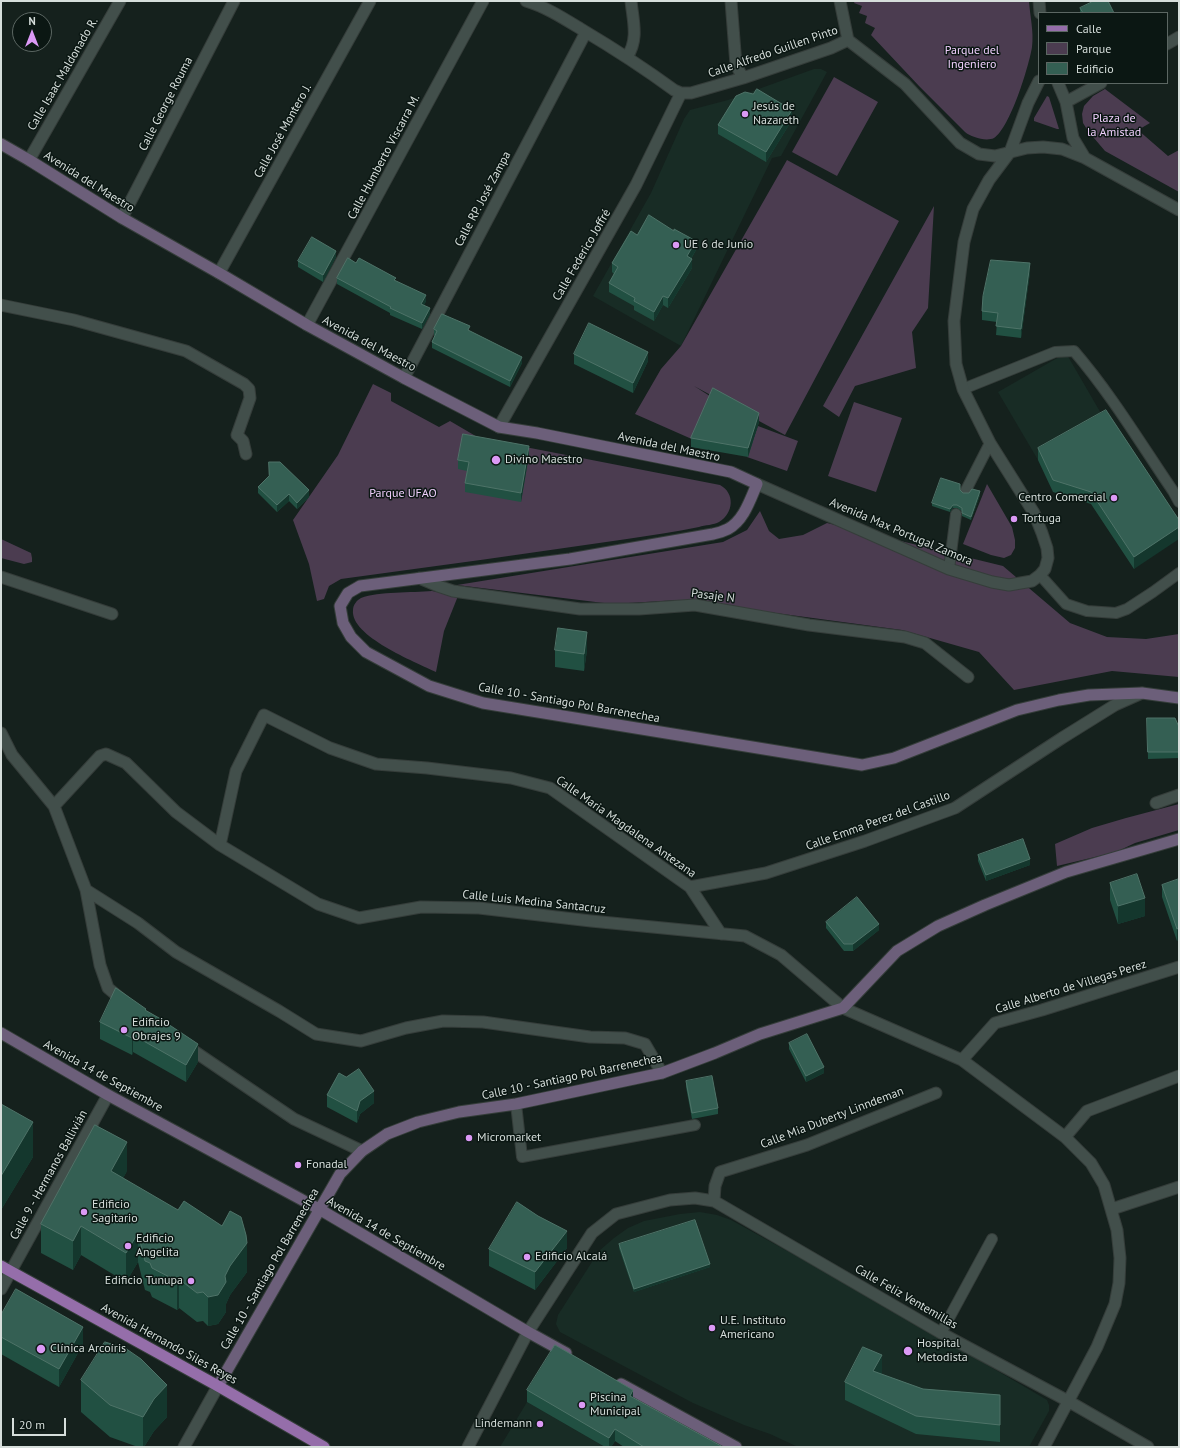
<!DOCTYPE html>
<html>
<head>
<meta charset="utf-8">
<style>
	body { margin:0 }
	#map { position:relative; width:1180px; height:1448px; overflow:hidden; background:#15211d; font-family:"PT Sans",sans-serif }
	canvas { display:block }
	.frame { position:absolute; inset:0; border:2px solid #d6dedb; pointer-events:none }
	.legend { position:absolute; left:1038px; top:12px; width:130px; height:72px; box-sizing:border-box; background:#0b1713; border:1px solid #5c6763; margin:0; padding:5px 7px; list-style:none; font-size:12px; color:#d6dedb }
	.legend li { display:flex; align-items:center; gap:8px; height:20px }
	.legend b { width:20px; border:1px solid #5c6763 }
	.north { position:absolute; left:12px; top:12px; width:40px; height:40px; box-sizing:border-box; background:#0b1713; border:1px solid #5c6763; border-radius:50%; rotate:0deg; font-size:11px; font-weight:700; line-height:16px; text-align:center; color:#d6dedb }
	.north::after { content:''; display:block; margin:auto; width:14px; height:18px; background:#db99f5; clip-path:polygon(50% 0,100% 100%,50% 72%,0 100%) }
	.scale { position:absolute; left:12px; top:1418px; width:54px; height:18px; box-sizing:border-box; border:2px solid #d6dedb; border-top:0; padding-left:5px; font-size:12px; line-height:14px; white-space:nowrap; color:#d6dedb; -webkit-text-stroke:3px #0b1713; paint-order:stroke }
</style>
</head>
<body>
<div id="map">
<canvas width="1180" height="1448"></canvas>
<div class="frame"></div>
<ul class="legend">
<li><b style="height:5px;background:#956eaa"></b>Calle</li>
<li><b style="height:11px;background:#4b3c50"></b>Parque</li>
<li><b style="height:11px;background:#345f53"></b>Edificio</li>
</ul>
<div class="north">N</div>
<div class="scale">20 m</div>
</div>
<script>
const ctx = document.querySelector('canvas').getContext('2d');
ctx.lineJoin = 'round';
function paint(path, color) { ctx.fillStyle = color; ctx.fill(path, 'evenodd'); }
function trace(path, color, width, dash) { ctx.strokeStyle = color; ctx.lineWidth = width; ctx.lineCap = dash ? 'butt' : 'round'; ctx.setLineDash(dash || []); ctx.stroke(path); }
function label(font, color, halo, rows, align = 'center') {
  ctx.font = font + ' "PT Sans",sans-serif'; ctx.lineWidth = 3; ctx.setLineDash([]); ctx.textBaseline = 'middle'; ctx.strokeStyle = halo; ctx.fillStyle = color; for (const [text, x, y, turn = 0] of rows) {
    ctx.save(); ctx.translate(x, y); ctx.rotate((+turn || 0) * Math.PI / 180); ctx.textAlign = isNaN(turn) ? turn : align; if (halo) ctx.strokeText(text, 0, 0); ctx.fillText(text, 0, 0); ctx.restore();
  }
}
paint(new Path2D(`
	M814 69H821L827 72 781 156 772 158 681 346 593 296 651 193 684 119 690 110 728 100Z
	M1066 353 1106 422 1038 460 998 392Z
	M700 1212 717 1215 731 1220 880 1302 1047 1400 1049 1405V1411L1029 1447H798L770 1434 744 1425 693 1403 560 1332 556 1324 558 1315 599 1251 614 1238 628 1228 644 1221 680 1214Z
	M527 1402 605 1447H500Z`), '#182c25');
paint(new Path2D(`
	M855 1H1029C1030 16 1034 32 1032 47 1029 66 1010 128 994 138 986 142 971 137 965 132L919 86 871 35 875 28 865 23 867 16 859 13 862 6 854 3Z
	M834 77 878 102 837 176 792 152Z
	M1105 89 1150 123 1138 130 1168 156 1179 150V192L1105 151 1088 131 1083 123 1082 114 1084 106 1093 96Z
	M1047 96 1049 97 1059 129H1057L1034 121V118Z
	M787 160 899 221 785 435 694 386 713 398 694 440 635 414 661 369 681 346Z
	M934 206 928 308 912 332 916 368 855 386 839 417 823 406Z
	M373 384 391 393V401L439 427 450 421 479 438 720 485C735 493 734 513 719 522 714 525 705 525 699 527 675 532 651 535 627 539 532 553 436 566 341 579L329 586 324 599 317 601 309 564 293 520 338 455Z
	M854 402 902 418 876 492 828 476Z
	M758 426 798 441 787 471 747 457Z
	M987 484 1012 527 1015 540V548L1011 555 1004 558 991 555 963 544Z
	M760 511 769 531 779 539 803 535 827 523 1003 566 1070 623 1107 637 1146 639 1179 634V677L1112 671 1014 690 979 652 902 630 679 600 612 604 457 585 723 542 747 530Z
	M1 539 31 553 32 558V562L24 564 1 558Z
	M432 591 458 596 444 631 436 672C415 662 350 636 353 610 353 605 357 600 361 598 379 591 412 593 432 591Z
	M1179 804V830L1135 843 1116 852 1057 866 1055 844 1092 828 1126 818Z`), '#4b3c50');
const service = new Path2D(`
	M963 389 1055 352 1074 351C1111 394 1141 444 1173 491L1179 502
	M966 490 990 443
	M949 569 956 514
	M1040 575 1066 604 1087 611 1116 613 1127 609 1153 592 1179 573
	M516 1104 522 1157 695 1125
	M941 1333 992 1239`);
const minor = new Path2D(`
	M526 1C546 7 563 18 581 29 613 48 644 68 674 90L681 93H691L743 78 831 48 848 40
	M731 1 736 65 743 78
	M840 1 848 40
	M1039 1 1040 13
	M848 40 905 84 960 143 979 154 995 156 1027 148 1043 147 1062 149 1085 158 1179 210
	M1167 44 1179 37
	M627 57C639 39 633 21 631 1
	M1058 83 1066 102 1073 138 1085 158
	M1066 102 1101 83
	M29 160 120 1
	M122 218 234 1
	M219 273 370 1
	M1 305 74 320 186 351 244 384 249 389 250 398 237 435 243 441 246 454
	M307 325 483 1
	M404 378 586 32
	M499 427 636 185 681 93
	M757 484 949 569 992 582 1009 585 1032 581 1040 575 1045 569 1048 558 1047 548 1042 533 1034 513 990 443 963 389 956 364 954 321 964 242 973 209 989 180 1010 152 1028 103 1039 81
	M1 577 112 614
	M419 578 438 586 453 591 580 609H639L695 605 809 625 905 637 925 643 968 677
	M1 733 12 755 54 806 86 890 138 923 176 952 279 1011 316 1034 361 1041 406 1028 443 1021 483 1022 590 1037 625 1038 645 1044 662 1073
	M1156 803 1179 795
	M54 806 100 756 106 754 126 763 176 812 220 845 318 904 359 918 421 907 479 908 591 921 745 936 781 955 843 1008 962 1060 1065 1137 1091 1163 1104 1185 1117 1230 1120 1258 1119 1283 1115 1304 1097 1347 1044 1447
	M220 845 236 771 264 715 330 748 376 764 427 768 511 778 550 788 690 887 721 934
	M690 887 766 873 865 841 955 808 1062 738 1115 705 1142 693
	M86 890 100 965 108 988 126 1003
	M185 1045 294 1119 362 1151
	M962 1060 995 1023 1042 1010 1179 967
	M1065 1137 1087 1111 1179 1076
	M714 1201 715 1186 720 1172 807 1145 936 1093
	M1112 1209 1179 1187
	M1 1289 108 1095
	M468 1447 528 1332 592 1233 616 1214 670 1200 695 1198 714 1201 941 1333 1068 1401 1148 1447`);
const tertiary = new Path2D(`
	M184 1447 218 1386`);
const secondary = new Path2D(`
	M1 144 29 160 122 218 219 273 307 325 404 378 499 427 537 433 731 472 757 484C750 500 744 520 728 529 724 531 718 533 713 534L570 559 360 586 348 593 340 606 343 623 351 637 366 652 429 686 483 703 862 765 894 758 1017 710 1059 700 1089 695 1142 693 1179 698
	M1 1033 108 1095 319 1209 528 1332 566 1353
	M621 1384 736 1447
	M218 1386 340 1174 362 1151 387 1134 418 1122 459 1112 516 1104 662 1073 715 1053 760 1034 843 1008 897 951 938 926 985 905 1066 872 1179 839`);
const primary = new Path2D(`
	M1 1266 218 1386 324 1447`);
trace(service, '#353d3a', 12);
trace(minor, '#353d3a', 13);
trace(tertiary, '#353d3a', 13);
trace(secondary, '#353d3a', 13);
trace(primary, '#353d3a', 13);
trace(service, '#424f4b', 10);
trace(minor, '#424f4b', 11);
trace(tertiary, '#424f4b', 11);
trace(secondary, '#6c5f7a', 11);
trace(primary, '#956eaa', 11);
paint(new Path2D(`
	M1080 8 1114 13H1080Z
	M792 120 766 162 718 134V125Z
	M637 235 696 250 691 259 692 268 668 308 663 305 654 321 634 310V306L609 292V283L614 274 612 272V263Z
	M336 257 323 282 298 267V261Z
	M356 263 396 281 426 301 424 305 430 314 422 329 390 315V313L337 284V278Z
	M1030 272 1021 338 996 335 997 322 982 320V311Z
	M434 329 470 331 522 363 510 387 432 348V342L435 336 434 335Z
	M574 354 648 361 633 393 574 364Z
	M759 422 748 457 691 447V438Z
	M1038 448 1179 520 1134 569 1091 504 1053 492 1038 460Z
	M529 455 521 502 465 492V483L467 471 458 469V460Z
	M258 487 309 497 297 509 289 501 277 512 258 493Z
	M960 490 963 493 980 495 971 520 962 516V511L957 508H953L950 512 932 506V503Z
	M555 650H587L584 671 555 667Z
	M1147 718 1179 727V758L1148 759Z
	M978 855 1030 865 986 881 978 861Z
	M1179 879 1177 941 1162 897V885Z
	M1110 883 1145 916 1118 924 1110 900Z
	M826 922 879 930 853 951H844L826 928Z
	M146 1011 198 1062 186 1082 133 1052 132 1055 100 1039V1022Z
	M789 1043 824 1073 806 1082 789 1049Z
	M346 1077 374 1103 360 1114 357 1123 327 1107V1095Z
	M686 1081 718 1108V1114L692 1119 686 1087Z
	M1 1104 33 1157 1 1210Z
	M127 1171 123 1178 247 1272 230 1295 226 1304V1312L218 1324 208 1326 203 1321 197 1322 179 1308 177 1310 152 1297 150 1292 145 1290 138 1262 126 1282 81 1255 73 1270 41 1253V1224Z
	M619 1244 710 1267 634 1292 619 1248Z
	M567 1248 535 1290 489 1266V1249Z
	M1 1315 83 1344 59 1387 1 1354Z
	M882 1373 881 1374 923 1389 1000 1395V1442L916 1434 845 1400V1382Z
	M81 1380 167 1417 154 1431 144 1447H138L110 1437 81 1412Z
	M527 1390 633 1398 723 1447H624L615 1441 611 1447H605L527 1402Z`), '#215042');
paint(new Path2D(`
	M792 110V120L766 162V152Z
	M696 241V250L687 265V256Z
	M336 251V257L323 282V275Z
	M692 259V268L668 308V298Z
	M1030 263V272L1021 338V329Z
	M426 295V301L421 311V304Z
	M663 296V305L654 321V312Z
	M430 308V314L422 329V323Z
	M648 352V361L633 393V383Z
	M522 357V363L510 387V381Z
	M759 413V422L748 457V448Z
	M529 446V455L521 502V493Z
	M309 490V497L297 509V503Z
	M980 491V495L971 520V517Z
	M289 494V501L277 512V505Z
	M953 505V508L950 512V509Z
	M1179 527V539L1134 569V557Z
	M587 632V650L584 671V654Z
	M1030 859V865L986 881V875Z
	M1145 898V916L1118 924V906Z
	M879 924V930L853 951V944Z
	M1179 928V940L1177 941V929Z
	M133 1035V1052L132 1055V1038Z
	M198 1044V1062L186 1082V1065Z
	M824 1067V1073L806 1082V1076Z
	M374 1091V1103L360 1114 357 1123V1111L360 1101Z
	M33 1122V1157L1 1210V1176Z
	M127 1142V1171L111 1200V1171Z
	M81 1226V1255L73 1270V1241Z
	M567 1231V1248L535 1290V1272Z
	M138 1233V1262L126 1282V1253Z
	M247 1243V1272L230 1295 226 1304V1312L218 1324 208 1326V1297L225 1276 230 1266Z
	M710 1264V1267L634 1292V1289Z
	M179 1279V1308L177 1310V1281Z
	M83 1327V1344L59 1387V1369Z
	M882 1355V1373L873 1389V1371Z
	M167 1385V1417L154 1431 144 1447H143V1417L154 1399Z
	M633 1390V1402L630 1396Z
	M615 1429V1441L611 1447H609V1438Z`), '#14372d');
const building = new Path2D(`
	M1094 1H1108L1114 13H1083L1080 8Z
	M757 89 792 110 766 152 718 125 736 96 745 92 753 94Z
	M649 215 674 231V229L696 241 687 256 692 259 668 298 663 296 654 312 634 301 635 298 609 283 618 267 612 263 631 231 637 235Z
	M312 237 336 251 323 275 298 261Z
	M348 258 356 263 359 258 396 278 394 280 426 295 421 304 430 308 422 323 390 308 391 307 337 278Z
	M991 260 1030 263 1021 329 996 326 998 313 982 311 983 296Z
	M442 314 470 326 468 330 522 357 510 381 432 342 437 331 434 329Z
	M589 323 648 352 633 383 574 354Z
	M713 388 759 413 748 448 691 438Z
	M1106 410 1179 520V527L1134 557 1091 492 1053 480 1038 448Z
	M463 434 529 446 521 493 465 483 469 462 458 460Z
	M269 462H280L309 490 297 503 289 494 277 505 258 487 269 476Z
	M941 478 960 484V490L963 493H969L972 489 980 491 971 517 962 513V508L957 505H953L950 509 932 503Z
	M558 628 587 632 584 654 555 650Z
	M1147 718H1175L1179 727V752H1148Z
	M1023 839 1030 859 986 875 978 855Z
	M1137 874 1145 898 1118 906 1110 883Z
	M1179 879V928L1177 929 1162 885Z
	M857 897 879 924 853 944H844L826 922Z
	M116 988 146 1009 145 1010 159 1018 198 1044 186 1065 133 1035 132 1038 100 1022Z
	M807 1034 824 1067 806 1076 789 1043Z
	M359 1069 374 1091 360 1101 357 1111 327 1095 339 1073 346 1077Z
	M712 1076 718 1108 692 1113 686 1081Z
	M1 1104 33 1122 1 1176Z
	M95 1125 127 1142 111 1171 178 1210 184 1201 222 1226 230 1211 241 1217 246 1235 247 1243 230 1266 225 1276 226 1282 218 1295 208 1297 203 1292 197 1293 179 1279 177 1281 152 1268 150 1263 145 1261 138 1233 126 1253 81 1226 73 1241 41 1224Z
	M517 1202 538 1216 567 1231 535 1272 489 1249Z
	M695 1220 710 1264 634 1289 619 1244Z
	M16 1289 83 1327 59 1369 1 1337V1315Z
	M105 1342 125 1348 141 1359 167 1385 154 1399 143 1417 110 1405 81 1380Z
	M555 1345 633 1390 630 1396 723 1447H644L615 1429 609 1438 527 1390Z
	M863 1347 882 1355 873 1371 923 1389 1000 1395V1425L916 1416 845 1382Z`);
paint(building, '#345f53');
trace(building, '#4e7368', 1);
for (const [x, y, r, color] of [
	[745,114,4,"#db99f5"],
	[676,245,4,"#db99f5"],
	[496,460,5,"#db99f5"],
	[1114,498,4,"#db99f5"],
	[1014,519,4,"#db99f5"],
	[124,1030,4,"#db99f5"],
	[469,1138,4,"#db99f5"],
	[298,1165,4,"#db99f5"],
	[84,1212,4,"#db99f5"],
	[128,1246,4,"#db99f5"],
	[527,1257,4,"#db99f5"],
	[191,1281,4,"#db99f5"],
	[712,1328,4,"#db99f5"],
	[41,1349,5,"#db99f5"],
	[908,1351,5,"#db99f5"],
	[582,1405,4,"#db99f5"],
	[540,1424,4,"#db99f5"]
]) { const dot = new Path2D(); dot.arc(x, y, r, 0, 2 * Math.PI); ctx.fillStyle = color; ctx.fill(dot); trace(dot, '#0b1713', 1.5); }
label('12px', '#f0cffd', '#0b1713', [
	["Parque del",972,51],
	["Ingeniero",972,65],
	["Plaza de",1114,119],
	["la Amistad",1114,133],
	["Parque UFAO",403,494]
]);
label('12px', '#d6dedb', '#0b1713', [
	["Calle Alfredo Guillen Pinto",773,52,-19],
	["Calle Isaac Maldonado R.",63,74,-60],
	["Calle George Rouma",166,104,-63],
	["Calle José Montero J.",283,131,-61],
	["Calle Humberto Viscarra M.",384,157,-62],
	["Avenida del Maestro",89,182,32],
	["Calle RP. José Zampa",483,199,-62],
	["Calle Federico Joffré",582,255,-60],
	["Avenida del Maestro",369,344,28],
	["Avenida del Maestro",669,447,12],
	["Avenida Max Portugal Zamora",901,532,23],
	["Pasaje N",713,596,7],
	["Calle 10 - Santiago Pol Barrenechea",569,703,10],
	["Calle Emma Perez del Castillo",878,821,-20],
	["Calle Maria Magdalena Antezana",626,827,35],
	["Calle Luis Medina Santacruz",534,902,6],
	["Calle Alberto de Villegas Perez",1071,987,-17],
	["Avenida 14 de Septiembre",103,1076,29],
	["Calle 10 - Santiago Pol Barrenechea",572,1077,-12],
	["Calle Mia Duberty Linndeman",832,1118,-21],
	["Calle 9 - Hermanos Ballivián",49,1175,-61],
	["Avenida 14 de Septiembre",386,1234,30],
	["Calle 10 - Santiago Pol Barrenechea",270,1269,-60],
	["Calle Feliz Ventemillas",906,1297,30],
	["Avenida Hernando Siles Reyes",169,1344,29]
]);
label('12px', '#d6dedb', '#0b1713', [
	["Jesús de",753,107],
	["Nazareth",753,121],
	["UE 6 de Junio",684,245],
	["Divino Maestro",505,460],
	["Centro Comercial",1106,498,"right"],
	["Tortuga",1022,519],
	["Edificio",132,1023],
	["Obrajes 9",132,1037],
	["Micromarket",477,1138],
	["Fonadal",306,1165],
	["Edificio",92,1205],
	["Sagitario",92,1219],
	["Edificio",136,1239],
	["Angelita",136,1253],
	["Edificio Alcalá",535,1257],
	["Edificio Tunupa",183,1281,"right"],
	["U.E. Instituto",720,1321],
	["Americano",720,1335],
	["Hospital",917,1344],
	["Metodista",917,1358],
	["Clínica Arcoíris",50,1349],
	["Piscina",590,1398],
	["Municipal",590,1412],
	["Lindemann",532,1424,"right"]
], 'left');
</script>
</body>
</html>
